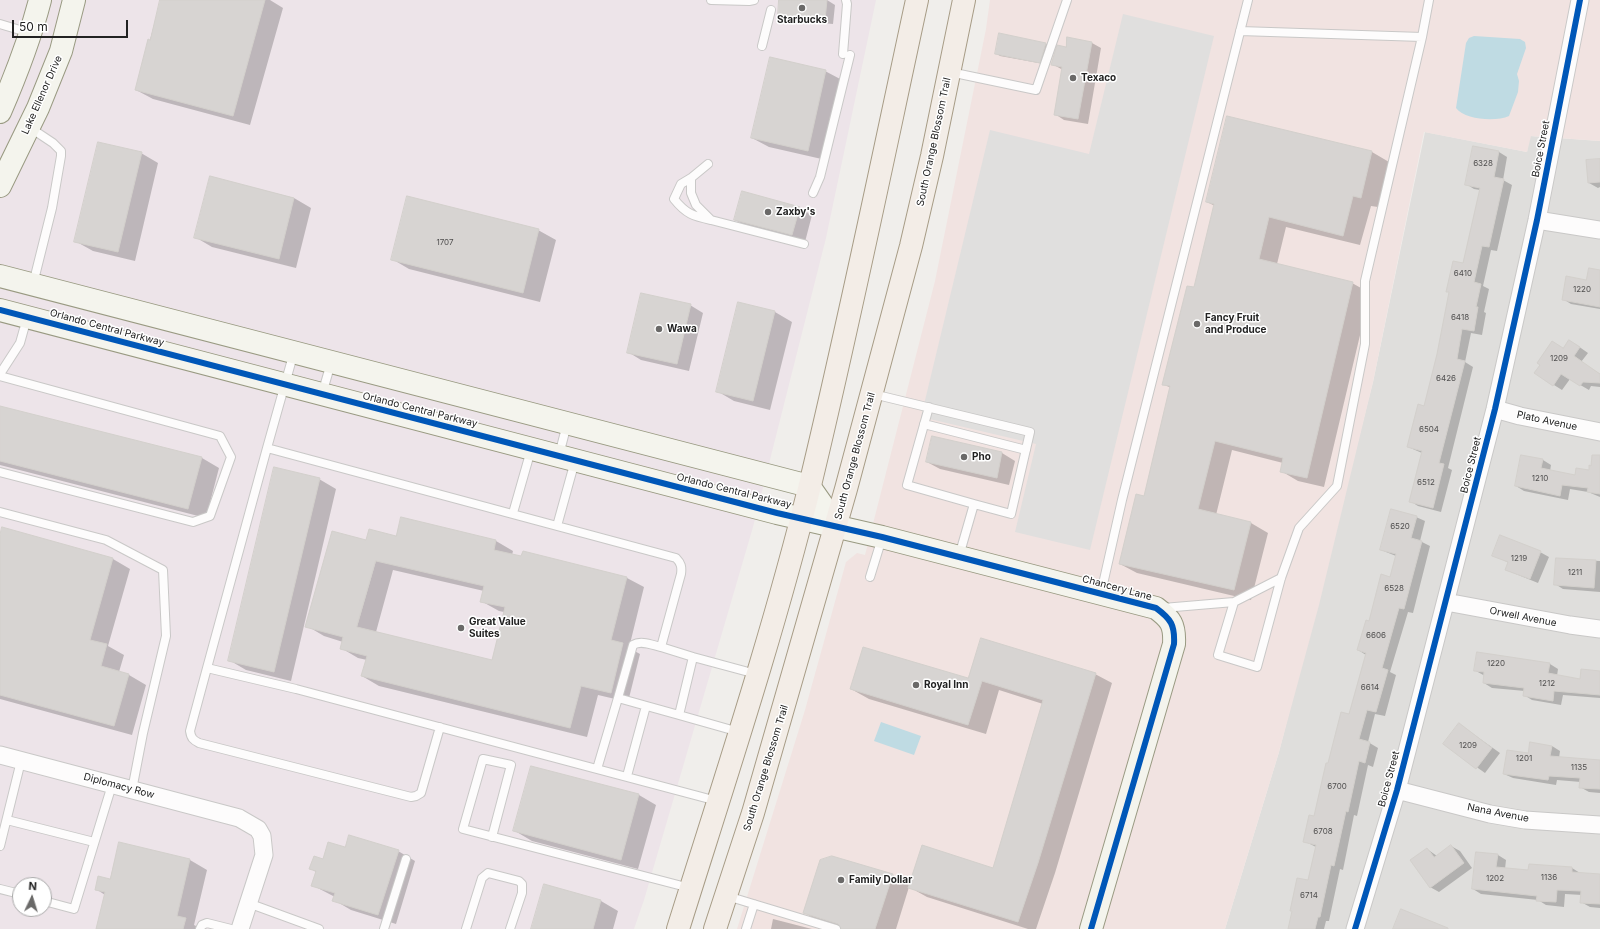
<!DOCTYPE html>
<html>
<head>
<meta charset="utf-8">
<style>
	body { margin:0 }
	#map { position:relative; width:1600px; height:929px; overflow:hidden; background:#f0eeeb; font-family:Inter,sans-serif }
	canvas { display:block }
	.north { position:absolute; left:12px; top:877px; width:40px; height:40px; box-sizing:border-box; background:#fff; border:1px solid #a7a7a7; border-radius:50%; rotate:4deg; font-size:11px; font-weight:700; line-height:16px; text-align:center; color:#222 }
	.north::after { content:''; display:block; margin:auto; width:14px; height:18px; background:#6a6968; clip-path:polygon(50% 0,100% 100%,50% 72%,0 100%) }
	.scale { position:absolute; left:12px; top:20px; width:116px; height:18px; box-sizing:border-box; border:2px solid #222; border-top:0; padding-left:5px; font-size:12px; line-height:14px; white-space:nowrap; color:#222; -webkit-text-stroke:3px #fff; paint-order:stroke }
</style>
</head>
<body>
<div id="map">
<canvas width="1600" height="929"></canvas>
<div class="north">N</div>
<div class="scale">50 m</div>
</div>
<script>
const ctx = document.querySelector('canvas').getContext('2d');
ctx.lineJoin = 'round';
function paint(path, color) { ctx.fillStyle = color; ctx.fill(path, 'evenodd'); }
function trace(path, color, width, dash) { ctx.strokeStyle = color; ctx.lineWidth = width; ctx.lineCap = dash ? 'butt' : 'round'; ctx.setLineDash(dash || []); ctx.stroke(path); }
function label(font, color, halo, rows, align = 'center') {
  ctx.font = font + ' Inter,sans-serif'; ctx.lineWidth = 3; ctx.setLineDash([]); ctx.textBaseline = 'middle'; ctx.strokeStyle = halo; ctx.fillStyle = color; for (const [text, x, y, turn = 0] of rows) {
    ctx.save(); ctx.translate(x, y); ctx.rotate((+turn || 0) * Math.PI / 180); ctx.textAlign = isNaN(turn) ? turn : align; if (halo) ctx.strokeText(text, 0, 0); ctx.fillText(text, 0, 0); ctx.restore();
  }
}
paint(new Path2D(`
	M1425 132 1527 152 1530 136 1600 141V929H1225L1279 752 1373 382Z`), '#dfdedc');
paint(new Path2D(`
	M990 0H1600V141L1531 136 1527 152 1424 132 1373 382 1319 605 1279 752 1225 929H737L805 710 846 562 857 553 865 555 935 281 986 29Z`), '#f1e3e1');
paint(new Path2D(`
	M0 0H876L826 238 753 527 644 900 634 929H0ZM20 885H44V909H20Z`), '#ede4e9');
paint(new Path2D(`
	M1123 14 1214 36 1090 550 1015 532 1036 444 921 417 990 130 1089 154Z`), '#e0dfde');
paint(new Path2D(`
	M1474 36 1520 39 1525 42 1526 48 1517 74 1519 81 1518 92 1509 116C1496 122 1465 120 1456 108L1466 43 1469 38Z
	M881 722 921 736 914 755 874 741Z`), '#bfdbe3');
paint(new Path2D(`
	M161 0H270L283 8 250 125 153 99 136 90Z
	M780 0H827L835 5 833 24 787 20 779 16Z
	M1000 35 1046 44 1050 46 1044 64 1000 56 996 53Z
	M1092 43 1101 48 1088 124 1064 120 1055 114 1063 70 1052 64 1067 48Z
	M825 71 842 80 826 160 769 147 752 138Z
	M1474 147 1499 152 1507 157 1503 180 1512 185 1497 251 1491 250 1483 286 1489 289 1484 312 1486 313 1482 335 1471 333 1465 362 1473 367 1448 468 1452 470 1441 512 1418 506 1410 501 1422 453 1408 447 1425 407 1438 355 1450 292 1447 291 1463 264 1480 190 1474 189 1466 184Z
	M1372 152 1389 162 1378 207 1371 206 1360 245 1286 227 1277 264 1352 283 1370 293 1324 487 1298 481 1281 471 1283 463 1232 450 1216 515 1251 523 1268 533 1251 600 1137 573 1120 564 1144 498 1171 388 1163 384 1195 288 1215 206 1207 202Z
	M141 153 158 163 135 261 93 251 75 241Z
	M1600 160V187L1598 188 1589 183Z
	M210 177 294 198 311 208 296 268 212 247 195 237Z
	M799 208 812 215 805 242 748 227 735 220Z
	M538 230 556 240 540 302 409 269 392 259Z
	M1600 271V309L1571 304 1563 299Z
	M739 303 775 312 792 322 770 410 734 401 717 391Z
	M690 305 703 313 689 371 641 360 628 352Z
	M1578 346 1588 353 1581 362 1600 374V387L1591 386 1589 390 1570 379 1562 390 1554 385 1564 349Z
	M0 407 202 458 219 468 206 518 0 465Z
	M932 437 1002 453 1015 461 1009 485 940 469 927 462Z
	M1543 460 1551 465 1550 471 1576 476 1600 468V497L1588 492 1570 489 1568 500 1524 491 1516 486Z
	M319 479 336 489 291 681 246 670 229 660Z
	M1416 517 1425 521 1420 541 1430 546 1413 613 1408 612 1390 672 1396 675 1385 716 1375 714 1368 742 1378 748 1373 767 1368 765 1357 816 1354 815 1343 870 1340 869 1329 921H1326L1324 929H1289L1293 911 1291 910 1308 881 1316 847 1304 841 1314 818 1329 764 1349 715 1366 655 1358 650 1391 578 1396 556 1381 550Z
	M402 518 496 541 513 551 512 555 627 578 644 587 629 648 640 654 628 702 598 695 587 737 379 686 362 676 367 660 358 658 341 648 343 642 324 636 307 626 367 541 397 537ZM393 570 484 591 481 601 499 611 504 612 492 662 376 632Z
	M3 529 113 559 130 569 108 646 124 655 119 672 129 675 146 685 132 735 0 699V538Z
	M1540 552 1549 557 1538 583 1506 570 1509 563 1494 555Z
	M1557 559 1600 561V592L1563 589 1555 584Z
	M1550 664 1558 669 1557 676 1581 680 1600 672V698L1563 695 1561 705 1532 700 1524 695 1525 691 1492 688 1484 683 1485 676 1476 671Z
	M1095 674 1112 683 1055 873 1036 929H1028L927 897 909 887 896 929H842L822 923 805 913 832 857 893 875 910 885 994 869 1043 704 999 690 986 734 869 699 851 689 969 680Z
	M1459 724 1500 753 1485 773 1444 744Z
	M1552 746 1560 751 1559 758 1600 762V793L1589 792 1580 787 1581 782 1557 780 1556 785 1513 778 1504 774 1529 754Z
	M639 795 656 805 638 869 532 841 515 831Z
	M119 844 190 860 207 870 194 925 202 929H97L105 895 96 889 110 880Z
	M1451 846 1460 851 1472 868 1439 892 1430 887 1427 849 1437 856Z
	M398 851 415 861 396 924 351 910 334 900 335 897 312 885 316 872 311 869 324 860Z
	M1498 855 1506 860 1505 869 1529 872 1572 868 1580 873 1600 875V908L1590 907 1581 902 1582 895 1565 894 1564 907 1546 905 1538 900 1481 894 1473 889Z
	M545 885 601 901 618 911 613 929H532Z
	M773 919 812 929H771Z`), '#0003');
const building = new Path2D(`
	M160 0H265L233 116 135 90 148 39 150 40Z
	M779 0H827L825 20 778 16Z
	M999 33 1046 43 1040 63 995 54Z
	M1067 37 1092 42 1078 119 1054 115 1062 67 1051 65 1057 45 1066 47Z
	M770 57 826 70 808 151 751 138Z
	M1227 116 1372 151 1361 198 1353 196 1343 236 1269 217 1259 259 1353 282 1307 478 1280 472 1283 458 1215 441 1198 509 1251 522 1234 590 1119 564 1136 494 1144 496 1170 386 1162 385 1187 286 1194 287 1214 204 1206 202Z
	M98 142 142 152 118 252 74 242Z
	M1473 146 1499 151 1494 177 1504 179 1489 247 1482 246 1474 282 1481 284 1476 307H1478L1474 331 1462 329 1457 359 1465 361 1439 463 1444 464 1433 508 1409 502 1422 451 1407 447 1418 404 1424 406 1437 354 1449 292H1446L1453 261 1463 263 1480 188 1465 185Z
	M1600 159V182L1588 183 1586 160Z
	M210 176 294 198 279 259 194 238Z
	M742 191 800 207 792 235 734 220Z
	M407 196 539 229 523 293 391 260Z
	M1589 268 1600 270V307L1562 300 1566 276 1586 280Z
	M641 293 691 304 677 364 627 353Z
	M738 302 775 311 753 401 716 392Z
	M1569 340 1580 347 1574 356 1600 374V383L1583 382 1580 386 1561 374 1553 386 1534 373 1540 365 1537 363 1552 341 1563 348Z
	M0 406 202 457 188 509 0 461Z
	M932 436 1002 452 997 478 926 462Z
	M1521 455 1543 459 1541 468 1575 475 1576 468 1589 470V465L1591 466 1592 455H1600V494L1587 492 1588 488 1562 485 1560 496 1515 486Z
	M274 467 320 478 274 672 228 661Z
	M1391 509 1417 516 1411 538 1422 541 1404 609 1399 608 1382 668 1388 670 1376 712 1367 710 1359 739 1370 742 1365 763 1359 761 1348 812 1346 811 1334 866 1331 865 1320 917H1318L1315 929H1288L1292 911H1290L1297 878 1308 880 1316 845 1303 842 1309 815 1314 816 1326 763H1328L1341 712 1349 714 1366 653 1357 650 1366 620 1369 621 1381 574 1390 577 1396 554 1380 550Z
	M401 517 496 540 494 550 521 556 523 551 627 577 611 640 623 643 611 693 581 686 570 728 361 676 367 656 340 649 343 637 305 627 332 531 366 540 369 529 396 536ZM376 561 484 586 480 602 505 607 492 660 357 627Z
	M2 527 113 558 90 640 107 644 101 666 129 674 114 726 0 695V535Z
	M1500 535 1541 551 1530 579 1505 570 1508 562 1492 556Z
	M1556 558 1596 560 1594 588 1554 585Z
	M981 638 1096 673 1038 863 1018 922 908 888 922 845 993 868 1043 700 982 681 968 725 850 689 863 647 968 678Z
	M1477 652 1550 663 1548 673 1580 679 1581 669 1600 671V695L1554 691 1553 701 1523 696 1524 688 1483 683 1484 672 1474 671Z
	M1459 723 1492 748 1476 769 1443 744Z
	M1530 742 1552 746 1550 756 1600 760V789L1579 788 1580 778 1549 776 1548 780 1503 774 1507 750 1528 753Z
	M531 766 639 794 621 860 513 831Z
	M349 835 399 850 378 915 332 901 335 893 311 886 316 871 309 869 314 856 323 859 328 842 345 847Z
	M119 842 190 859 177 916 186 918 183 929H96L105 892 95 890 98 876 110 879Z
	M1451 845 1464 863 1430 888 1410 860 1427 848 1434 857Z
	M1476 852 1498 854 1496 867 1528 870 1529 864 1572 867V872L1600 874V904L1580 903 1581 891 1557 890 1556 902 1536 901 1537 896 1472 889Z
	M832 856 893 874 875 929H841L838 924 803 913 820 860Z
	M544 884 601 900 593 929H531Z
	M1401 909 1448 928V929H1393Z`);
paint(building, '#d7d4d2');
trace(building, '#d3d0cc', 1);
const lane = new Path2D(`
	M711 0 749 1 754 0
	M0 24 30 33
	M1240 31 1422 37
	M762 46 771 10
	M843 54 847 4 846 0
	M950 72 1036 90 1067 0
	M29 127 53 143 61 151V156L52 208 33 284
	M708 164 691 178V193L696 205 711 220 804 244
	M691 178 681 184 674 199C686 214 693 216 711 220
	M813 193 820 177 850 55
	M0 374 20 343 27 318
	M0 376 220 436 231 457 210 516 193 522 0 472
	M322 394 331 363
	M873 394 1030 432 1011 514 974 504
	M929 407 907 485 974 504 959 556
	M924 424 1026 450
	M267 448 294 352
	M559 455 567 424
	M0 512 106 540 163 570 166 636 143 733 132 790
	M513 513 531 450
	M557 526 575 461
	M870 577 882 538
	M1101 593 1122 500 1248 0
	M1234 602 1218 655 1257 667 1281 578 1299 528 1337 486 1365 344V281L1422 37 1429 0
	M1163 608 1234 602 1281 578
	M661 647 693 657
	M207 668 190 731C191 738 193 740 199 743L411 797 416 796 421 793 440 727
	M679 715 739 732
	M597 769 618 698
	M627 776 646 706
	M717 801 296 689 207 668 267 448 676 558C681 563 682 567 681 574L661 647C652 645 641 640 633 645L618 698 679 715 693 657 756 674
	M7 820 94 842
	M492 837 511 765 483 759 463 829 690 888
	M0 846 21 761
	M0 889 20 894
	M727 896 836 929
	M44 901 74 909 112 785
	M248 903 319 929
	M200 929 202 925 207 923 231 929
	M384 929 406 859
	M466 929 482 878 488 873 519 881 522 884V893L510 929
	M746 929 754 904`);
const street = new Path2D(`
	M1537 220 1600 230
	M1495 409 1520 416 1600 432
	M1446 602 1570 625 1600 629
	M0 755 239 818 258 829 262 836 264 855 240 929
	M1397 790 1490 814 1525 820 1600 825
	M1355 929 1397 790 1495 409 1537 220 1580 0`);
const secondary = new Path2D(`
	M0 112C16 75 30 39 40 0
	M0 186 38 108 61 51 74 0
	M0 276 809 486 837 526
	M0 310 777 513 882 537 1156 608C1171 619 1175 625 1174 644L1091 929`);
const primary = new Path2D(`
	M678 929C724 782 773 635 810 485 849 324 882 162 917 0
	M715 929 753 813 846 489 911 246 932 156 964 0`);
trace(lane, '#c9c8c7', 10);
trace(street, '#c9c8c7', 19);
trace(secondary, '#999a82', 24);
trace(primary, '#a79c86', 24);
trace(lane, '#fdfcfc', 8);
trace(street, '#fdfcfc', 17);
trace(secondary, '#f4f4ed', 22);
trace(primary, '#f3ede7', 22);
trace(new Path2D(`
	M0 310 777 513 882 537 1156 608C1171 619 1175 625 1174 644L1091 929
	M1355 929 1397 790 1495 409 1537 220 1580 0`), '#0057b8', 6);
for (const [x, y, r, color] of [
	[802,8,4,"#6a6968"],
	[1073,78,4,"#6a6968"],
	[768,212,4,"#6a6968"],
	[1197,324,4,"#6a6968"],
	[659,329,4,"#6a6968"],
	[964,457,4,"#6a6968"],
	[461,628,4,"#6a6968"],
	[916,685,4,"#6a6968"],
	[841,880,4,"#6a6968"]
]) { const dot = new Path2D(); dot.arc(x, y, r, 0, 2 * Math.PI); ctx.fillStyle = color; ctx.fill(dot); trace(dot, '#fff', 1.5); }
label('8px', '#4f4e4e', null, [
	["6328",1483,164],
	["1707",445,243],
	["6410",1463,274],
	["1220",1582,290],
	["6418",1460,318],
	["1209",1559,359],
	["6426",1446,379],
	["6504",1429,430],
	["1210",1540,479],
	["6512",1426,483],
	["6520",1400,527],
	["1219",1519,559],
	["1211",1575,573],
	["6528",1394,589],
	["6606",1376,636],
	["1220",1496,664],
	["1212",1547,684],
	["6614",1370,688],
	["1209",1468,746],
	["1201",1524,759],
	["1135",1579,768],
	["6700",1337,787],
	["6708",1323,832],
	["1136",1549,878],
	["1202",1495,879],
	["6714",1309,896]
]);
label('bold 10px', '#222', '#fff', [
	["Starbucks",802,20,"center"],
	["Texaco",1081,78],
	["Zaxby's",776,212],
	["Fancy Fruit",1205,318],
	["and Produce",1205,330],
	["Wawa",667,329],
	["Pho",972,457],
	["Great Value",469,622],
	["Suites",469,634],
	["Royal Inn",924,685],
	["Family Dollar",849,880]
], 'left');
label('10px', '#222', '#fff', [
	["Lake Ellenor Drive",42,95,-66],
	["South Orange Blossom Trail",934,142,-78],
	["Boice Street",1541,149,-79],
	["Orlando Central Parkway",107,328,15],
	["Orlando Central Parkway",420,410,14],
	["Plato Avenue",1547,421,12],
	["South Orange Blossom Trail",855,456,-75],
	["Boice Street",1471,465,-76],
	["Orlando Central Parkway",734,491,14],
	["Chancery Lane",1117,588,15],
	["Orwell Avenue",1523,617,11],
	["South Orange Blossom Trail",766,768,-73],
	["Boice Street",1389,779,-75],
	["Diplomacy Row",119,786,15],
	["Nana Avenue",1498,813,11]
]);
</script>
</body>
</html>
